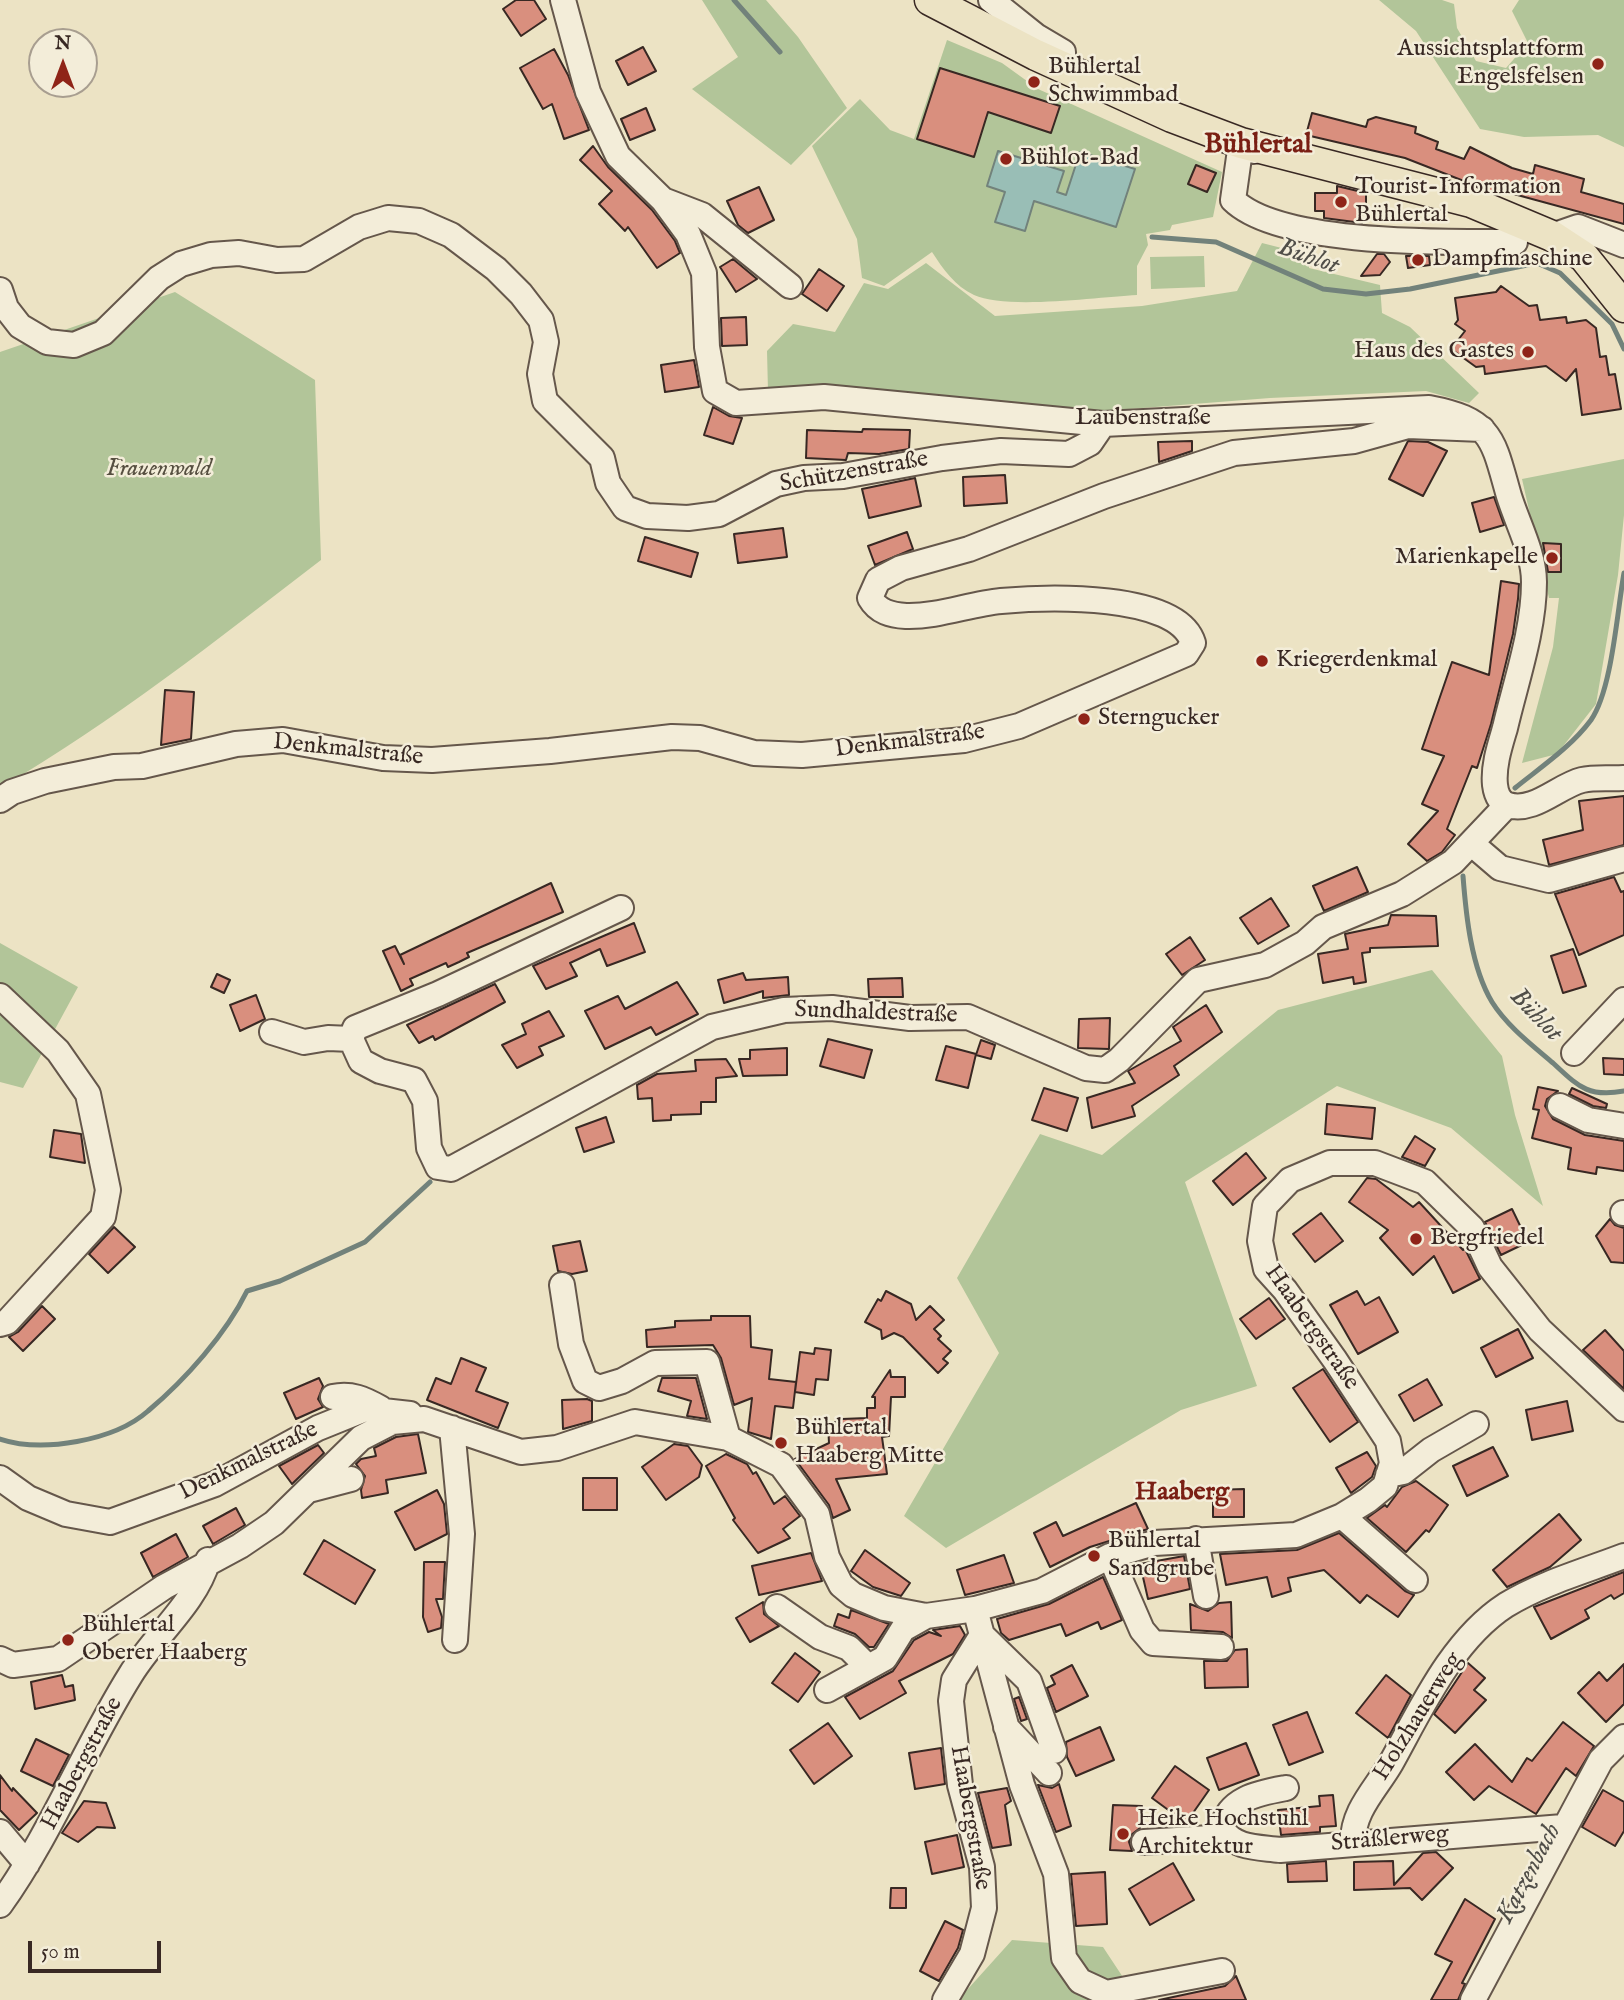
<!DOCTYPE html>
<html>
<head>
<meta charset="utf-8">
<style>
	body { margin:0 }
	#map { position:relative; width:1624px; height:2000px; overflow:hidden; background:#ece3c4; font-family:"IM FELL English",serif }
	canvas { display:block }
	.north { position:absolute; left:28px; top:28px; width:70px; height:70px; box-sizing:border-box; background:#f3edd9; border:2px solid #a89e90; border-radius:50%; rotate:0deg; font-size:19px; font-weight:700; line-height:28px; text-align:center; color:#382823 }
	.north::after { content:''; display:block; margin:auto; width:24px; height:32px; background:#8f2418; clip-path:polygon(50% 0,100% 100%,50% 72%,0 100%) }
	.scale { position:absolute; left:28px; top:1941px; width:133px; height:32px; box-sizing:border-box; border:4px solid #382823; border-top:0; padding-left:9px; font-size:21px; line-height:24px; white-space:nowrap; color:#382823; -webkit-text-stroke:5px #f3edd9; paint-order:stroke }
</style>
</head>
<body>
<div id="map">
<canvas width="1624" height="2000"></canvas>
<div class="north">N</div>
<div class="scale">50 m</div>
</div>
<script>
const ctx = document.querySelector('canvas').getContext('2d');
ctx.lineJoin = 'round';
function paint(path, color) { ctx.fillStyle = color; ctx.fill(path, 'evenodd'); }
function trace(path, color, width, dash) { ctx.strokeStyle = color; ctx.lineWidth = width; ctx.lineCap = dash ? 'butt' : 'round'; ctx.setLineDash(dash || []); ctx.stroke(path); }
function label(font, color, halo, rows, align = 'center') {
  ctx.font = font + ' "IM FELL English",serif'; ctx.lineWidth = 5; ctx.setLineDash([]); ctx.textBaseline = 'middle'; ctx.strokeStyle = halo; ctx.fillStyle = color; for (const [text, x, y, turn = 0] of rows) {
    ctx.save(); ctx.translate(x, y); ctx.rotate((+turn || 0) * Math.PI / 180); ctx.textAlign = isNaN(turn) ? turn : align; if (halo) ctx.strokeText(text, 0, 0); ctx.fillText(text, 0, 0); ctx.restore();
  }
}
paint(new Path2D(`
	M702 0H766L798 37 847 108 791 165 692 89 738 57Z
	M1379 0H1442L1454 4 1457 28 1476 61 1506 68 1528 43 1512 11 1519 0H1624V147L1598 135 1524 137 1480 129 1416 31Z
	M947 40 1002 63 1038 89 1222 172 1213 217 1172 225 1170 230 1146 234 1148 245 1137 266V295C1098 297 1006 310 974 295 955 286 943 269 932 252L884 286 862 278 857 239 812 146 860 99 890 130 914 139Z
	M1262 243 1309 255V268L1380 285 1382 313 1410 327 1479 393 1469 403 1426 391 1270 398 1104 411 867 388 768 391 767 351 793 324 835 332 864 283 888 289 926 263 995 316 1142 306 1237 291Z
	M1204 256 1205 287 1151 289 1150 257Z
	M175 292 315 380 321 560C217 640 113 722 0 788V352Z
	M1624 459V515L1618 575 1596 704 1557 754 1522 763 1553 647 1559 598H1549L1522 479Z
	M0 943 78 987 23 1088 0 1082Z
	M1432 970 1502 1056 1515 1115 1543 1206 1451 1128 1337 1086 1185 1182 1257 1386 1181 1410 946 1548 904 1516 999 1353 957 1278 1040 1134 1102 1155 1278 1010Z
	M1012 1940 1103 1947 1138 2000H958Z`), '#b2c599');
const water = new Path2D(`
	M998 151 1064 171 1057 192 1066 195 1080 152 1135 169 1116 227 1034 201 1025 231 995 222 1005 192 987 186Z`);
paint(water, '#99beb6');
trace(water, '#72827b', 2);
trace(new Path2D(`
	M734 0 780 52
	M1152 237 1216 242 1323 289 1366 294 1410 289 1537 263 1560 273 1612 324 1624 349
	M1515 788C1541 767 1571 747 1591 720 1612 690 1617 612 1624 573
	M1463 876C1466 915 1471 967 1492 1002 1507 1026 1532 1045 1553 1063 1578 1086 1588 1098 1624 1091
	M0 1439C42 1453 114 1441 148 1411 185 1380 226 1334 247 1291L280 1281 365 1242 430 1182`), '#72827b', 5);
const building = new Path2D(`
	M516 0H534L546 19 521 36 503 9Z
	M643 47 656 71 628 85 616 61Z
	M554 49 568 75 589 130 564 139 552 104 543 109 520 68Z
	M940 68 1060 106 1051 133 988 112 974 157 917 139Z
	M646 108 655 130 630 140 621 119Z
	M1312 113 1366 127 1368 120 1376 117 1416 127 1415 133 1438 142 1436 149 1464 159 1470 147 1512 168 1533 174 1535 165 1584 179 1581 192 1624 204V224L1499 190 1497 194 1405 158 1306 135Z
	M593 146 608 167 652 210 675 241 680 253 657 268 628 227 625 231 599 204 612 191 580 160Z
	M1196 165 1216 173 1207 192 1188 184Z
	M1337 186 1366 193V212H1362V223L1324 218V211H1315V193H1337Z
	M759 187 774 220 748 233 738 225 727 201Z
	M1377 254H1384L1390 262 1380 275 1361 276Z
	M1406 256H1429L1430 265 1408 268Z
	M733 259 757 279 736 292 720 267Z
	M819 269 844 286 827 311 802 294Z
	M1501 286 1529 306 1537 305 1540 320 1566 317 1567 323 1586 320 1596 328 1600 357 1606 356 1609 375 1615 374 1621 409 1582 415 1576 369 1566 381 1546 366 1485 374 1484 366 1476 367 1451 349 1465 331 1455 324 1458 320 1455 298 1496 292Z
	M746 317 747 345 722 346 721 318Z
	M694 360 699 387 665 392 661 365Z
	M713 407 729 416 742 418 733 444 704 435Z
	M863 429 910 430 909 449 879 454 848 453 846 460 806 458 807 430 862 432Z
	M1192 441V451L1159 462 1158 442Z
	M1408 441 1428 442 1447 451 1423 496 1389 479Z
	M1005 475 1007 503 964 506 963 477Z
	M915 478 921 506 869 518 862 489Z
	M1494 497 1504 525 1480 532 1472 503Z
	M783 528 787 557 738 563 734 534Z
	M907 532 913 549 875 565 868 546Z
	M645 537 698 553 691 577 638 561Z
	M1543 543 1561 544V572H1548Z
	M1501 581 1519 584 1518 599 1513 634 1491 724 1477 768 1472 766 1447 829 1455 835 1442 852 1427 861 1408 844 1438 811 1422 804 1444 756 1422 749 1452 662 1489 675Z
	M165 690 194 692 191 739 161 745Z
	M1624 796V845L1549 865 1543 840 1583 830 1579 801Z
	M1357 867 1368 892 1324 911 1313 886Z
	M1614 877 1621 892 1624 891V935L1579 955 1555 894Z
	M551 883 563 912 467 953 469 957 459 962 448 967 446 963 410 979 413 985 401 991 383 951 395 946 404 964 400 955Z
	M1271 898 1289 926 1258 944 1240 918Z
	M1391 915 1436 916 1438 946 1370 948V952L1362 953 1366 982 1354 984 1353 977 1323 983 1318 954 1348 949 1345 934 1388 925Z
	M634 923 645 952 607 966 600 949 570 963 577 976 546 989 533 966Z
	M1190 937 1205 960 1182 975 1166 954Z
	M1573 949 1586 986 1563 993 1551 956Z
	M743 973 746 980 788 977 789 995 763 998V991L724 1003 718 980Z
	M217 974 230 980 224 993 211 987Z
	M902 978 903 997H869L868 979Z
	M677 982 698 1014 656 1035 651 1027 605 1049 585 1011 618 996 625 1009Z
	M495 984 505 1002 435 1040 433 1036 419 1043 407 1025Z
	M256 995 265 1019 240 1031 230 1005Z
	M1206 1005 1222 1032 1174 1066 1179 1075 1132 1106 1135 1116 1092 1128 1087 1098 1135 1083 1128 1071 1181 1041 1173 1027Z
	M549 1011 564 1036 539 1047 543 1055 517 1068 502 1045 526 1034 522 1024Z
	M1110 1018 1109 1049 1078 1048 1079 1019Z
	M828 1039 872 1050 864 1078 820 1066Z
	M981 1040 995 1045 991 1059 976 1055Z
	M946 1046 976 1054 968 1088 936 1080Z
	M787 1048V1075L743 1076 739 1059H750V1050Z
	M1603 1058 1624 1059V1075L1604 1074Z
	M726 1059 737 1076 716 1078V1102H701V1114L671 1115V1120L653 1121 652 1098 638 1099 637 1085 657 1074 696 1071 695 1060Z
	M1538 1087 1558 1091 1547 1099 1545 1106 1553 1119 1585 1135 1624 1141V1171L1597 1167 1596 1174 1568 1169 1571 1148 1532 1138 1539 1110 1533 1109Z
	M1044 1088 1078 1098 1067 1131 1032 1120Z
	M1572 1088 1607 1104 1606 1108 1593 1106 1569 1094Z
	M1327 1104 1375 1108 1372 1139 1325 1134Z
	M606 1117 614 1142 584 1152 576 1128Z
	M54 1130 81 1134 85 1163 50 1157Z
	M1415 1136 1435 1149 1425 1166 1402 1157Z
	M1246 1153 1266 1178 1233 1205 1213 1181Z
	M1367 1178 1376 1179 1413 1207 1419 1202 1463 1250 1465 1249 1480 1279 1453 1293 1434 1256 1413 1275 1380 1238 1388 1230 1349 1202Z
	M1512 1209 1528 1242 1501 1255 1485 1222Z
	M1321 1213 1343 1241 1315 1262 1293 1234Z
	M1610 1219 1615 1225 1624 1228V1263L1611 1262 1596 1236Z
	M114 1227 135 1247 108 1273 89 1254Z
	M580 1241 587 1271 572 1274 558 1271 553 1246Z
	M886 1291 911 1304 916 1320 930 1306 944 1320 934 1329 941 1336 938 1339 951 1351 943 1359 948 1363 938 1373 903 1337 894 1333 882 1339 881 1330 865 1322 878 1299 881 1301Z
	M1357 1291 1365 1305 1379 1297 1398 1332 1358 1354 1330 1305Z
	M1269 1298 1285 1319 1256 1339 1240 1319Z
	M42 1306 55 1319 23 1351 9 1337 18 1332Z
	M711 1316H750L751 1347 772 1350 769 1379 796 1382 793 1408 775 1406 771 1439 748 1432 752 1398 734 1405 721 1358 713 1345 647 1347 646 1330 675 1327V1321L711 1320Z
	M1518 1329 1533 1358 1496 1377 1481 1348Z
	M1605 1330 1624 1351V1389L1583 1350Z
	M815 1348 831 1350 828 1380 816 1379 814 1395 795 1392 800 1352 814 1354Z
	M461 1358 486 1368 476 1391 508 1403 498 1428 427 1400 436 1378 451 1384Z
	M1323 1369 1358 1422 1330 1442 1293 1388Z
	M890 1370 891 1377H905V1397H891L889 1436 882 1437 887 1474 836 1479 850 1510 833 1518 829 1505 795 1459 829 1443 828 1425 842 1419 867 1418V1408H875V1397H872Z
	M319 1378 323 1386 318 1399 323 1407 296 1419 284 1393Z
	M662 1378H696L707 1419 687 1416 691 1401 658 1391Z
	M1427 1379 1442 1405 1414 1421 1399 1395Z
	M587 1399 592 1401V1421L563 1429 562 1400Z
	M1567 1401 1573 1431 1532 1440 1526 1410Z
	M418 1434 426 1473 386 1480 388 1493 362 1498 361 1490 365 1476 356 1464 361 1459 376 1456 374 1448 396 1437Z
	M674 1444 688 1446 702 1465 699 1477 666 1500 642 1467Z
	M318 1445 324 1453 292 1484 279 1466Z
	M1493 1447 1508 1476 1467 1496 1453 1466Z
	M1367 1452 1376 1466 1372 1477 1351 1493 1336 1468Z
	M726 1454 747 1464 753 1474 756 1472 774 1504 785 1496 800 1516 783 1529 790 1538 758 1553 733 1520 735 1518 706 1466Z
	M583 1478H617V1510H583Z
	M1416 1481 1448 1505 1429 1532 1426 1530 1406 1552 1367 1518 1385 1505 1387 1507 1402 1487Z
	M1244 1489V1517H1213V1490Z
	M437 1490 444 1504 447 1534 415 1550 395 1512Z
	M1136 1503 1148 1529 1090 1547 1050 1567 1034 1533 1056 1522 1063 1536Z
	M236 1508 245 1525 213 1544 203 1526Z
	M1559 1514 1581 1540 1550 1567 1507 1587 1493 1570Z
	M1339 1533 1405 1591 1414 1595 1398 1617 1367 1595 1360 1603 1324 1570 1288 1578 1291 1591 1272 1597 1267 1577 1226 1585 1220 1554 1297 1550Z
	M176 1534 188 1557 153 1577 141 1553Z
	M324 1540 375 1570 355 1604 304 1574Z
	M865 1550 910 1583 901 1596 873 1587 851 1571Z
	M811 1553 822 1581 759 1595 752 1566Z
	M1004 1555 1014 1583 965 1595 957 1570Z
	M1184 1556 1190 1589 1148 1599 1140 1564Z
	M424 1562H445L443 1599H436L442 1617 441 1628 428 1632 423 1617Z
	M1624 1572V1593L1614 1599 1611 1595 1585 1610 1589 1618 1551 1639 1534 1607Z
	M1103 1577 1122 1620 1101 1629 1098 1622 1066 1636 1061 1624 1009 1640 1001 1633 997 1619 1049 1604Z
	M763 1602 764 1614 779 1626 750 1642 736 1618Z
	M1231 1602 1232 1638 1223 1632 1191 1630 1190 1604 1208 1611 1219 1603Z
	M851 1610 889 1624 874 1647H869L855 1634 834 1626 838 1614 849 1618Z
	M960 1626 965 1635 953 1654 899 1681 906 1693 860 1719 845 1697 893 1671 914 1640 929 1632 941 1636 933 1630Z
	M1247 1649 1248 1687 1205 1688 1204 1661H1227L1235 1650Z
	M795 1653 820 1672 798 1702 772 1683Z
	M1468 1663 1485 1678 1474 1690 1486 1700 1455 1733 1434 1714Z
	M1624 1664V1704L1606 1722 1578 1693 1599 1672 1607 1681Z
	M1072 1665 1088 1696 1056 1712 1047 1688 1055 1684 1051 1676Z
	M62 1675 65 1687 73 1685 75 1700 35 1709 31 1682Z
	M1386 1675 1411 1695 1388 1738 1356 1713Z
	M1019 1697 1027 1719 1021 1721 1014 1699Z
	M1307 1712 1323 1752 1289 1765 1273 1725Z
	M1563 1722 1594 1746 1576 1776 1566 1768 1536 1814 1489 1786 1474 1800 1446 1772 1475 1744 1512 1782 1527 1758 1532 1761Z
	M828 1723 852 1756 814 1784 790 1750Z
	M1100 1727 1114 1760 1076 1776 1067 1757 1066 1742Z
	M36 1739 69 1755 53 1786 21 1771Z
	M1246 1743 1259 1775 1219 1790 1207 1758Z
	M941 1748 945 1784 915 1789 909 1753Z
	M1175 1766 1209 1790 1186 1823 1152 1798Z
	M0 1775 12 1791 13 1788 37 1813 19 1830 0 1810Z
	M1059 1784 1071 1826 1056 1832 1038 1785 1052 1788Z
	M1007 1788 1011 1801 1005 1805 1011 1845 992 1848 978 1793Z
	M1603 1790 1624 1802V1831L1615 1846 1582 1827Z
	M1333 1795 1336 1826 1320 1827V1832L1281 1835 1278 1810 1320 1806 1319 1796Z
	M84 1801 106 1803 115 1828 97 1827 78 1842 62 1833Z
	M1113 1805 1142 1806 1140 1828 1131 1835 1129 1842 1132 1851 1110 1850Z
	M957 1835 964 1867 932 1874 925 1842Z
	M1436 1852 1453 1868 1422 1900 1410 1888 1354 1890V1862L1393 1861 1394 1885 1423 1853Z
	M1326 1861 1327 1881 1288 1882 1287 1864Z
	M1173 1863 1194 1900 1150 1925 1129 1889Z
	M1105 1872 1107 1924 1076 1926 1071 1874Z
	M891 1888H906V1908H890Z
	M1465 1899 1495 1919 1462 1983 1465 1984 1458 2000H1431L1452 1962 1435 1954Z
	M945 1921 963 1930 958 1948 939 1981 920 1971Z
	M1236 1976 1246 2000H1159L1225 1986Z`);
paint(building, '#d98f7e');
trace(building, '#382823', 2);
const minor = new Path2D(`
	M563 0 588 92 618 156 663 200 688 234 704 273 707 347 715 391 736 403 824 397 1103 424 1429 408C1493 420 1493 440 1509 496 1518 525 1534 553 1534 582 1534 630 1516 681 1505 728 1500 745 1493 766 1495 785 1496 793 1499 802 1508 805 1534 813 1558 786 1582 780 1595 777 1611 779 1624 778
	M991 0 1036 36 1063 52V68
	M1254 151 1241 143 1233 200C1280 246 1448 242 1515 242
	M663 200 702 215 790 286
	M1552 236 1578 227 1624 245
	M0 290 6 308 20 326 47 342 74 345 103 333 159 278 181 264 211 255 239 253 277 260 304 259 359 227 388 218 419 221 451 235 496 269 521 294 541 320 546 342 540 374 545 401 602 458 608 483 625 508 647 516 688 518 719 514 776 484 804 478 843 476 942 458 1001 451 1069 454 1090 443 1103 424
	M0 800 12 792 45 781 114 767 142 766 236 744 283 740 383 758 432 760 550 751 672 737 700 738 754 753 802 755 964 740 1019 726 1186 654 1193 643C1178 592 1045 597 1001 601 970 604 937 617 906 616 891 615 878 612 870 598L878 580 901 568 969 549 1104 496 1234 453 1354 441 1408 426 1482 429
	M1472 844 1500 868 1549 880 1624 859
	M621 908 438 994 355 1028 351 1039 361 1061 380 1071 414 1080 425 1101 429 1148 438 1167 451 1169 712 1027 784 1010 832 1008 910 1018 968 1017 1086 1068 1105 1070 1119 1060 1198 980 1265 965 1305 943 1323 927 1402 894 1453 862 1507 805
	M0 996 58 1051 88 1094 108 1190 103 1217 7 1322 0 1324
	M272 1032 304 1042 328 1038 351 1039
	M1574 1053 1624 1000
	M1560 1106 1588 1120 1624 1126
	M1623 1213H1624
	M562 1285 571 1344 585 1381 599 1388 622 1381 655 1363 707 1362 728 1438
	M333 1397C351 1393 364 1399 380 1408
	M452 1428 462 1534 455 1640
	M1388 1475 1403 1472 1431 1450 1476 1424
	M0 1478 28 1498 66 1514 110 1522 215 1484 318 1428 365 1409 410 1414
	M309 1490 351 1479
	M1342 1516 1415 1580
	M1196 1539 1206 1596
	M1110 1556 1142 1630 1153 1643 1221 1647
	M777 1607 820 1637 849 1648 866 1665
	M975 1609 1022 1785 1056 1874 1064 1958 1080 1981 1106 1993 1222 1971
	M0 1659 13 1665 58 1659 164 1587 240 1546 274 1523 361 1438 392 1422 424 1419 521 1452 557 1448 635 1422 728 1438 781 1465 817 1514 827 1557 841 1585 853 1595 884 1608 926 1616 975 1609 1042 1591 1110 1556 1154 1543 1296 1535 1342 1516 1368 1500 1385 1486 1392 1463 1388 1441 1335 1360 1285 1290 1266 1269 1260 1241 1265 1206 1290 1180 1330 1163H1375L1425 1182 1472 1228 1490 1267 1540 1330 1624 1409
	M827 1690 885 1658 903 1629 926 1616
	M1006 1727 1049 1773
	M1286 1788C1259 1793 1228 1798 1222 1829 1235 1849 1258 1847 1280 1850L1563 1827
	M0 1832 27 1864
	M1144 1842 1227 1837
	M1353 1843C1352 1811 1376 1789 1391 1763 1421 1709 1452 1640 1506 1605 1542 1583 1585 1571 1624 1556
	M0 1905C52 1832 84 1749 131 1674 155 1635 195 1604 208 1560
	M945 2000 972 1954 984 1908 982 1867 960 1785 951 1701 954 1680 982 1635 1029 1681 1054 1751
	M1473 2000 1601 1760 1624 1737`);
const major = new Path2D(`
	M930 0 1036 55 1172 117 1241 143 1471 202 1552 236 1584 257 1624 307`);
trace(minor, '#65574b', 28);
trace(major, '#382823', 33);
trace(minor, '#f3edd9', 24);
trace(major, '#ece3c4', 30);
for (const [x, y, r, color] of [
	[1598,64,7,"#8f2418"],
	[1034,82,7,"#8f2418"],
	[1006,159,7,"#8f2418"],
	[1341,202,7,"#8f2418"],
	[1418,260,7,"#8f2418"],
	[1528,352,7,"#8f2418"],
	[1552,558,7,"#8f2418"],
	[1262,661,7,"#8f2418"],
	[1084,719,7,"#8f2418"],
	[1416,1239,7,"#8f2418"],
	[781,1443,7,"#8f2418"],
	[1094,1556,7,"#8f2418"],
	[68,1640,7,"#8f2418"],
	[1123,1834,7,"#8f2418"]
]) { const dot = new Path2D(); dot.arc(x, y, r, 0, 2 * Math.PI); ctx.fillStyle = color; ctx.fill(dot); trace(dot, '#f3edd9', 2.5); }
label('24px', '#382823', '#f3edd9', [
	["Aussichtsplattform",1584,50,"right"],
	["Engelsfelsen",1584,78,"right"],
	["Bühlertal",1048,68],
	["Schwimmbad",1048,96],
	["Bühlot-Bad",1020,159],
	["Tourist-Information",1355,188],
	["Bühlertal",1355,216],
	["Dampfmaschine",1432,260],
	["Haus des Gastes",1514,352,"right"],
	["Marienkapelle",1538,558,"right"],
	["Kriegerdenkmal",1276,661],
	["Sterngucker",1098,719],
	["Bergfriedel",1430,1239],
	["Bühlertal",795,1429],
	["Haaberg Mitte",795,1457],
	["Bühlertal",1108,1542],
	["Sandgrube",1108,1570],
	["Bühlertal",82,1626],
	["Oberer Haaberg",82,1654],
	["Heike Hochstuhl",1137,1820],
	["Architektur",1137,1848]
], 'left');
label('24px', '#382823', '#f3edd9', [
	["Laubenstraße",1143,419],
	["Schützenstraße",854,473,-10],
	["Denkmalstraße",910,742,-7],
	["Denkmalstraße",348,751,6],
	["Sundhaldestraße",876,1014,2],
	["Haabergstraße",1311,1328,55],
	["Denkmalstraße",249,1462,-26],
	["Holzhauerweg",1419,1717,-58],
	["Haabergstraße",83,1764,-62],
	["Haabergstraße",969,1818,80],
	["Sträßlerweg",1390,1840,-5]
]);
label('italic 24px', '#564f40', '#f3edd9', [
	["Frauenwald",159,470]
]);
label('italic 26px', '#504e48', '#f3edd9', [
	["Bühlot",1308,258,19],
	["Bühlot",1535,1016,46],
	["Katzenbach",1530,1874,-62]
]);
label('bold 26px', '#7a1f14', '#f3edd9', [
	["Haaberg",1182,1494]
]);
label('bold 28px', '#7a1f14', '#f3edd9', [
	["Bühlertal",1258,146]
]);
</script>
</body>
</html>
